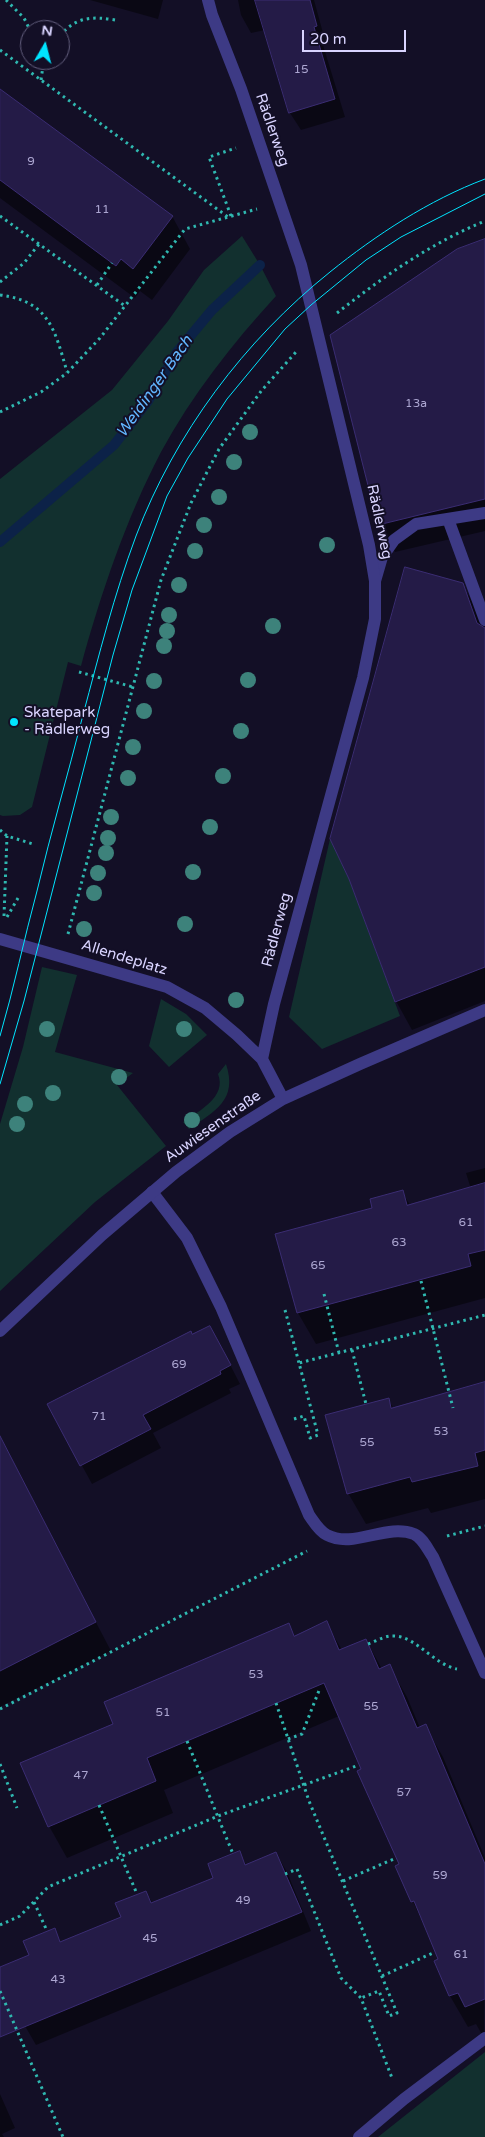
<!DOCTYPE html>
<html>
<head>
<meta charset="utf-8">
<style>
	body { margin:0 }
	#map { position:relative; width:485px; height:2137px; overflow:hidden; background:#130f26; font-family:"Varela Round",sans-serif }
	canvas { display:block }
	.north { position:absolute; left:20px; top:20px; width:50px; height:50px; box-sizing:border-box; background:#130f26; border:1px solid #625e7d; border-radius:50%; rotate:8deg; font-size:14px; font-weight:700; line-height:20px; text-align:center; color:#d9d4ff }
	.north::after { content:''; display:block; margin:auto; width:18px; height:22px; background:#00e5ff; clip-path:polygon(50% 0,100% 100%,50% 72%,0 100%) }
	.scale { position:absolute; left:302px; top:30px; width:104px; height:22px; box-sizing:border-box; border:2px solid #d9d4ff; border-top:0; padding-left:6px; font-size:15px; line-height:18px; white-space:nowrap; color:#d9d4ff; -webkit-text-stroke:4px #130f26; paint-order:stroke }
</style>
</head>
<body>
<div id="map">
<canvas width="485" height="2137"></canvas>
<div class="north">N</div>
<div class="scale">20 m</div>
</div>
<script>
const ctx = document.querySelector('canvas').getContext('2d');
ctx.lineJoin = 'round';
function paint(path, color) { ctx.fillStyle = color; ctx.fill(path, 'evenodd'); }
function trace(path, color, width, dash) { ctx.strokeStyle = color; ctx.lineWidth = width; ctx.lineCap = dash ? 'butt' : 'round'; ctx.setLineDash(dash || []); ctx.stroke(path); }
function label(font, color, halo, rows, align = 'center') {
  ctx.font = font + ' "Varela Round",sans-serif'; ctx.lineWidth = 4; ctx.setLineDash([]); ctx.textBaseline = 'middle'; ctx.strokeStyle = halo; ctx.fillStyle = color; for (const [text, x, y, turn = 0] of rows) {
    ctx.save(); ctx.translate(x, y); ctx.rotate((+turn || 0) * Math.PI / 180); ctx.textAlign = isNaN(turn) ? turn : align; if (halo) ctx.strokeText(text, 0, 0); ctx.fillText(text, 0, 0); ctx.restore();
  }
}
paint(new Path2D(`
	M242 236 260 265 276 296C232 344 192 395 161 452 126 519 101 593 81 666L68 662 32 807 20 815 3 816 0 815V479L112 390 168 321 204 270Z
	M330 839 349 879 400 1016 322 1049 289 1017Z
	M42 967 77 975 55 1052 133 1073 117 1085 166 1146 95 1202 0 1291V1124L23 1047Z
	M161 999 186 1014 207 1035 169 1067 149 1046Z
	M226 1064C238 1100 215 1111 189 1129L183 1122C199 1111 227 1097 218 1074Z
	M485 2052V2137H378Z`), '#12302f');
paint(new Path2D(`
	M90 0H163L158 19Z
	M238 0H314L326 44 323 45 345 117 301 130 290 113 265 30 251 33 241 15Z
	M0 90 172 216 190 249 152 300 140 291 135 298 0 198Z
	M485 241V531L395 552 379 524Z
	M462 584 479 613 485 629V1001L412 1030 396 1001Z
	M485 1168V1298L316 1344 298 1313 374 1209 402 1192 410 1205 471 1189 466 1173Z
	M192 1336 220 1345 240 1384 229 1389 231 1393 153 1433 161 1448 92 1484 49 1405Z
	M485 1383V1499L431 1513 428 1508 366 1524 348 1493 388 1399 394 1409Z
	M14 1466 111 1651 0 1707V1473Z
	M326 1623 342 1650 366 1640 382 1669 389 1666 407 1697 420 1728 425 1726 443 1757 485 1858 484 2038 476 2024 468 2027 450 1996 440 1960 397 1867 401 1865 339 1716 164 1790 173 1813 67 1858 49 1826 115 1724 288 1625 295 1636Z
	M239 1853 247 1866 276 1853 287 1872 311 1931 36 2045 25 2026 30 1955 54 1930 61 1943 122 1917 146 1892 153 1904 215 1879Z
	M0 2094 15 2128 2 2134 4 2137H0Z`), '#0007');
trace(new Path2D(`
	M0 542 114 445 148 401 177 352 212 310 260 265`), '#0c2248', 10);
const building = new Path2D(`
	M255 0H310L317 26 314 27 335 99 289 113Z
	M0 89 173 216 133 269 121 259 116 266 0 180Z
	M485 239V499L378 525 330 335 457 249Z
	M405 567 463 583 477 623 485 628V967L395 1002 349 879 330 839Z
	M485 1183V1250L468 1254 471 1266 297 1313 275 1234 372 1208 370 1199 403 1190 407 1205Z
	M210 1326 231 1365 220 1371 221 1374 143 1415 151 1429 80 1466 47 1404 191 1331 192 1334Z
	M485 1382V1450L475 1453 478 1466 412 1482 410 1477 347 1494 325 1415 389 1398 391 1408Z
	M0 1436 96 1622 0 1671Z
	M327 1621 339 1650 366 1639 379 1669 390 1664 417 1728 426 1724 485 1864V1999L465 2007 458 1993 449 1996 434 1961 438 1959 414 1901 411 1902 395 1866 399 1864 357 1771 361 1769 324 1683 147 1758 156 1781 48 1827 20 1763 113 1724 104 1702 289 1623 294 1636Z
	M240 1851 245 1865 276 1852 302 1912 0 2037V1967L29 1955 23 1941 55 1928 60 1942 121 1917 115 1903 146 1891 151 1903 213 1878 208 1864Z`);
paint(building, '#241b47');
trace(building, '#3b2d73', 1);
trace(new Path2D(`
	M6 0 24 18 30 30
	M60 36C75 17 92 16 115 20
	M0 50 228 217
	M41 80 43 66 42 60
	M0 216 125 306
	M231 216 209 157 236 148
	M0 282 24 263 39 244
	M97 285 112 263
	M0 295C49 301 55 330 67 372
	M337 313C383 277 431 243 485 221
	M0 412 41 392 67 373 100 338 185 229 257 209
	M79 672 133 687
	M0 830 7 836 33 844
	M4 916 7 836
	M7 917 18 898
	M68 934 161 580 191 503 219 449 262 390 296 352
	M421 1281 453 1408
	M324 1294 339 1353
	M285 1310 299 1363
	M352 1350 366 1404
	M294 1419 304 1416 310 1438 318 1435 299 1363 485 1315
	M447 1536 485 1526
	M368 1644C377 1641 385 1635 395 1636 416 1637 435 1665 457 1669
	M276 1703 309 1801 397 2013 389 2016 379 1991 361 1998
	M0 1709 307 1551
	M288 1739 302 1734 320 1688
	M187 1741 233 1854
	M0 1764 17 1808
	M99 1805 137 1894
	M285 1874 297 1869 341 1978 361 1998 392 2078
	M343 1881 396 1858
	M34 1902 47 1931
	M0 1925 20 1916 48 1887 218 1816 359 1765
	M382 1976 435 1952
	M0 1991 63 2137`), '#2fb8b0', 3, [2.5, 4]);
trace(new Path2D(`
	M448 519 485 620
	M375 581 382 557 394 540 416 524 485 513
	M152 1192 187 1238 221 1307 309 1515C314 1522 319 1531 327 1535 354 1549 386 1523 414 1534 423 1538 428 1550 433 1557L485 1673
	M359 2137 404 2099 485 2038`), '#3d3a85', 12);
trace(new Path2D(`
	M208 0 212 15 241 89 301 265 369 545 375 581V619L363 678 274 1004 262 1059
	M0 939 167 987 205 1008 237 1035 262 1059 283 1099
	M0 1331 102 1235 176 1172 230 1132 283 1099 360 1064 485 1010`), '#3d3a85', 12);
trace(new Path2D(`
	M0 1036C14 988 24 939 37 891 51 832 68 774 83 715 99 655 114 595 136 536 175 433 244 341 330 272 376 235 429 200 485 179
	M0 1084 24 1001 113 655 132 590 167 496 188 458 227 399 285 329 311 305 366 260 401 237 485 194`), '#00e5ff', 1);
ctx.fillStyle = '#3d827b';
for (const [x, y] of [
	[250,432],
	[234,462],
	[219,497],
	[204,525],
	[327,545],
	[195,551],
	[179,585],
	[169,615],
	[273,626],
	[167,631],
	[164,646],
	[248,680],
	[154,681],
	[144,711],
	[241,731],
	[133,747],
	[223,776],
	[128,778],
	[111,817],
	[210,827],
	[108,838],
	[106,853],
	[193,872],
	[98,873],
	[94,893],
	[185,924],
	[84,929],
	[236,1000],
	[47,1029],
	[184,1029],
	[119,1077],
	[53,1093],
	[25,1104],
	[192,1120],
	[17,1124]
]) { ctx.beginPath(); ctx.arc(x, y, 8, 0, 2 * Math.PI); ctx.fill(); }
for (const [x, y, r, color] of [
	[14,722,5,"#00e5ff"]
]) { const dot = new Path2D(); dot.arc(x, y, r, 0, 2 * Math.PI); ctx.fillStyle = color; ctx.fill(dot); trace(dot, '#130f26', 2); }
label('12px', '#aca6d1', null, [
	["15",301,70],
	["9",31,162],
	["11",102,210],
	["13a",416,404],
	["61",466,1223],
	["63",399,1243],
	["65",318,1266],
	["69",179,1365],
	["71",99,1417],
	["53",441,1432],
	["55",367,1443],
	["53",256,1675],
	["55",371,1707],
	["51",163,1713],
	["47",81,1776],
	["57",404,1793],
	["59",440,1876],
	["49",243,1901],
	["45",150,1939],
	["61",461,1955],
	["43",58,1980]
]);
label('15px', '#d9d4ff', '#130f26', [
	["Rädlerweg",272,130,71],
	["Rädlerweg",379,522,78],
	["Rädlerweg",277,930,-75],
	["Allendeplatz",124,958,17],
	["Auwiesenstraße",213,1127,-35]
]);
label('15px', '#d9d4ff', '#130f26', [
	["Skatepark",24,713],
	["- Rädlerweg",24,730]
], 'left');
label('italic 16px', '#62b6ff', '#130f26', [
	["Weidinger Bach",155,387,-55]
]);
</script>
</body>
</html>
